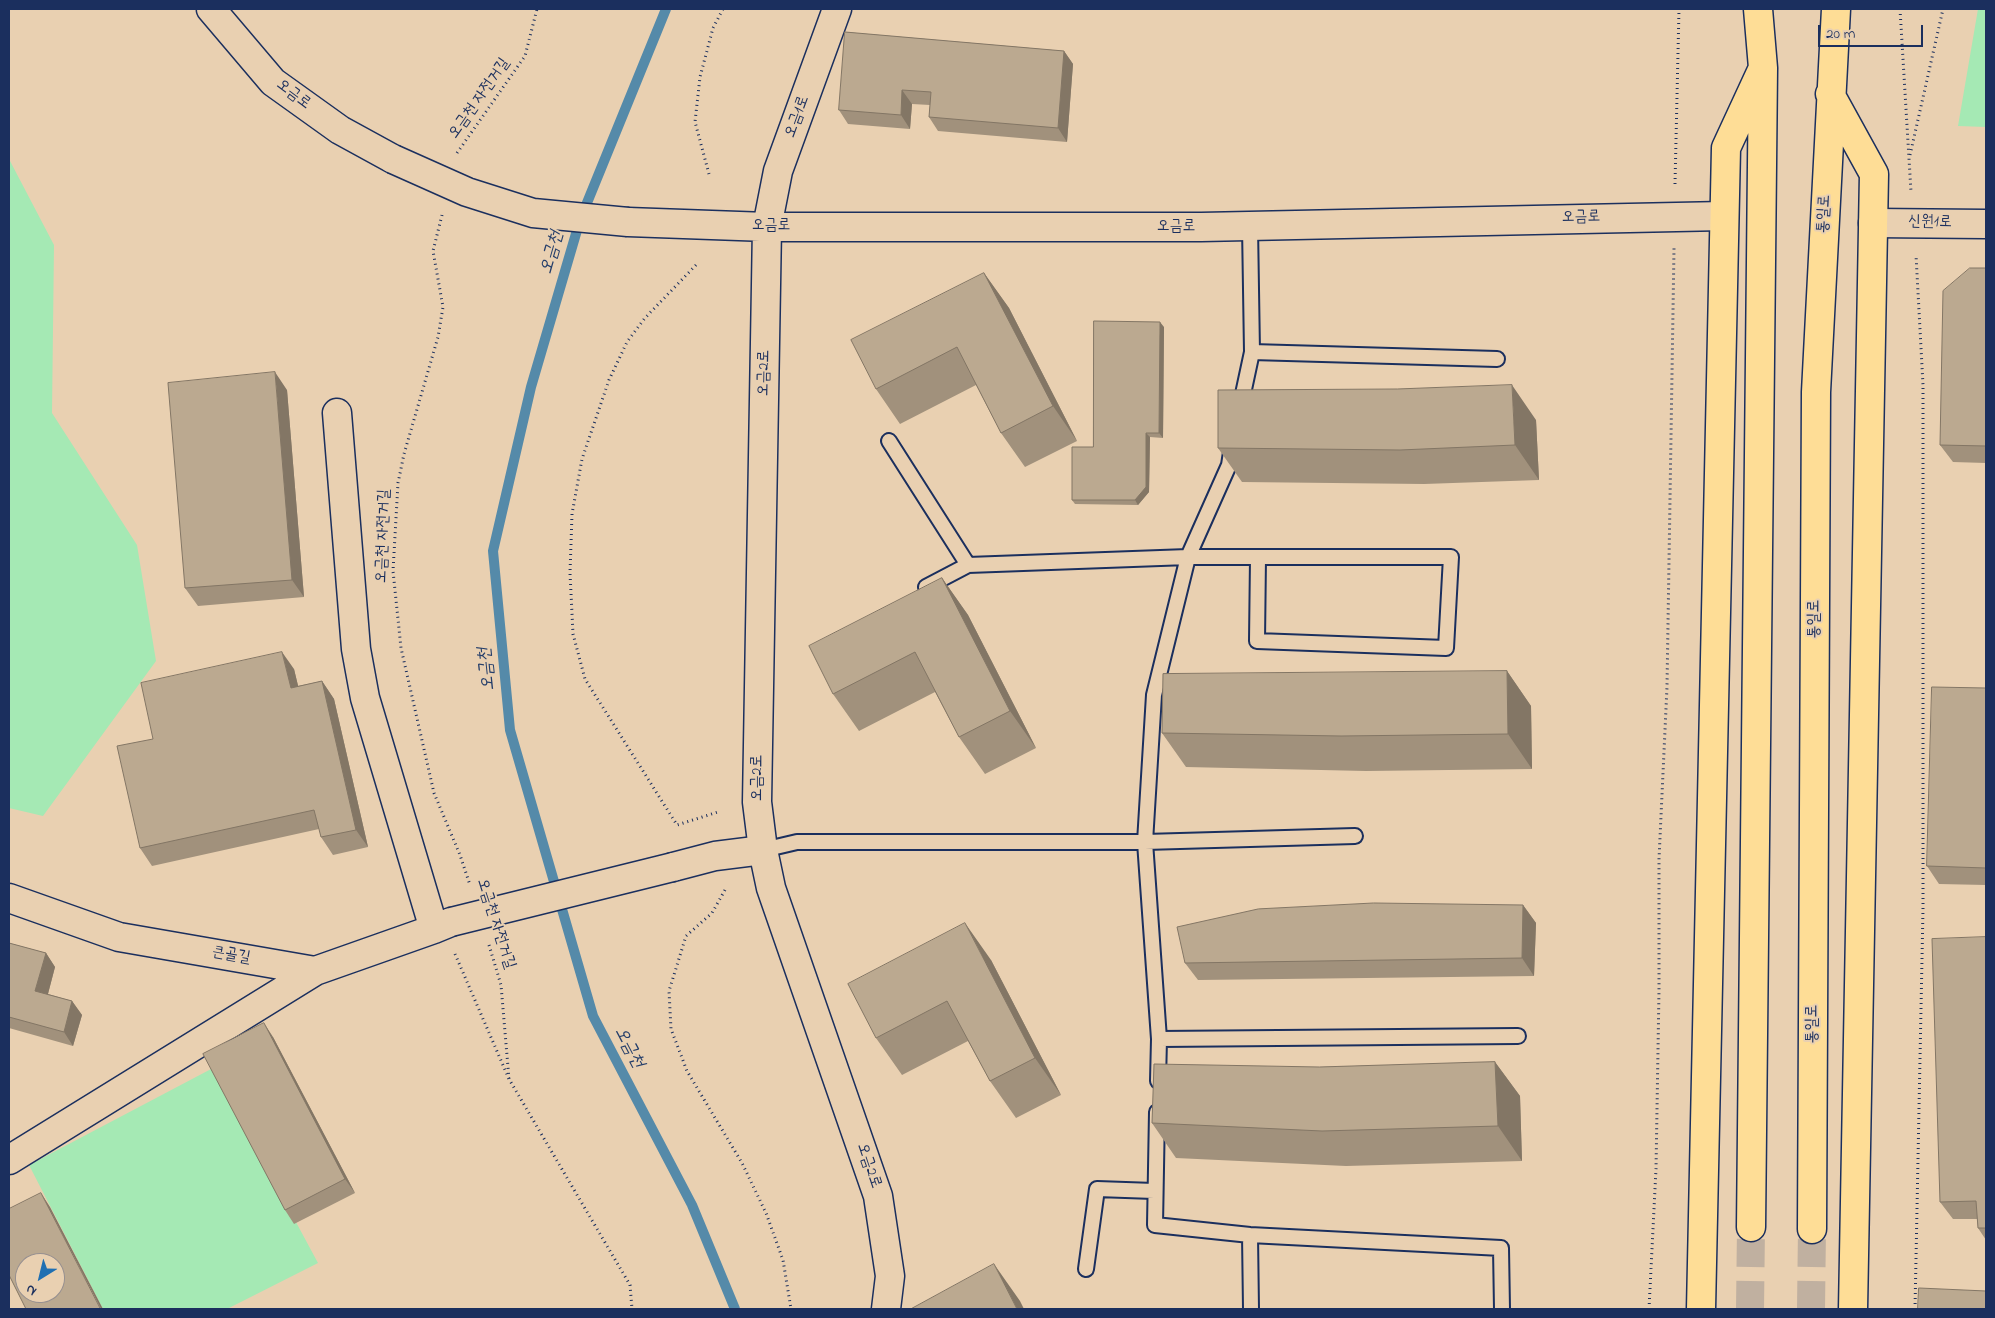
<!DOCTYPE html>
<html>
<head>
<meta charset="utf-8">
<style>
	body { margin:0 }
	#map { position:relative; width:1995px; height:1318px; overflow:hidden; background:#e9d0b1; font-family:"Indie Flower",sans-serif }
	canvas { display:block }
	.frame { position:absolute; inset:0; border:10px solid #1b2f5e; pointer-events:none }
	.north { position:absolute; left:15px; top:1253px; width:50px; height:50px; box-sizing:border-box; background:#e9d0b1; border:1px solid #979090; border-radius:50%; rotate:216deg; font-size:14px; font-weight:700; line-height:20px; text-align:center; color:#1b2f5e }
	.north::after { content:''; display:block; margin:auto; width:18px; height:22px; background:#1f6fb2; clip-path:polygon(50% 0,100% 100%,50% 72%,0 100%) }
	.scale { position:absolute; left:1818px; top:25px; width:105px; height:22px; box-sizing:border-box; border:2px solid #1b2f5e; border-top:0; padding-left:6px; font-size:15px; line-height:18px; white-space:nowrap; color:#1b2f5e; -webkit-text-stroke:4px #e9d0b1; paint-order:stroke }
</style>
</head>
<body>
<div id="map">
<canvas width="1995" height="1318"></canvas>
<div class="frame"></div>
<div class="north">N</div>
<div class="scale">20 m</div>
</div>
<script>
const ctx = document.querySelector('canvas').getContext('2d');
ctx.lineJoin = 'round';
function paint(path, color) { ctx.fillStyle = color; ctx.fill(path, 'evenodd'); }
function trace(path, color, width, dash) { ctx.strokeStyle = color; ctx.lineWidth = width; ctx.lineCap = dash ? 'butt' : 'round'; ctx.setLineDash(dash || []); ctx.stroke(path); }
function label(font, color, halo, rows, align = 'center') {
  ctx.font = font + ' "Indie Flower","Poor Story",sans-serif'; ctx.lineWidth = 4; ctx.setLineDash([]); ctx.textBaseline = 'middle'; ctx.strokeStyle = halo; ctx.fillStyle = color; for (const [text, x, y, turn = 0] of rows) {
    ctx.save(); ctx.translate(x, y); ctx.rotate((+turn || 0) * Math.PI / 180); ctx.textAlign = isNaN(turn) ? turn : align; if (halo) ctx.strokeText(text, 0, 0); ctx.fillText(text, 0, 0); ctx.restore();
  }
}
paint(new Path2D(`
	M1978 9H1986V127L1958 126Z
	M9 159 54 245 52 413 137 545 156 661 43 816 9 808Z
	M213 1068 318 1263 227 1309H103L29 1165Z`), '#a5e9b4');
trace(new Path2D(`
	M666 9 580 220 531 387 493 551 510 730 593 1016 692 1205 735 1309`), '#558aa9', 10);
trace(new Path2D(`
	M1750 1309 1751 1227
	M1811 1309 1812 1229`), '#c0b0a0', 28, [28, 14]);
const lane = new Path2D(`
	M1252 352 1497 359
	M1240 408 1252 352 1250 226
	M889 441 968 565
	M926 587 968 565 1188 557H1451L1446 648 1257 641 1258 558
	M763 850 797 842H1145L1355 836
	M1159 1039 1518 1036
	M1158 1081 1159 1039 1145 842 1154 695 1188 557 1229 465 1232 446
	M1157 1112 1155 1225 1250 1235 1501 1248 1502 1309
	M1250 1235 1251 1309
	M1086 1269 1097 1189 1154 1191`);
const street = new Path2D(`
	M767 227 778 171 837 9
	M337 413 356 649 365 698 434 929
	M673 867 715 856 763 850
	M9 898 119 937 315 971 434 929 451 922
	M9 1160 315 971`);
const secondary = new Path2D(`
	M211 9 273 82 340 130 393 159
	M628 222 767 227H1201L1724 216
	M1873 223 1986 224
	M767 227 757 802 763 850 771 888 878 1196 890 1276 886 1309`);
const primary = new Path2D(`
	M1830 94 1874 174 1853 1309
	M1751 1227 1763 68 1758 9
	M1812 1229 1816 392 1836 9
	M1701 1309 1726 148 1763 68`);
trace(lane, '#1b2f5e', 18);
trace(street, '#1b2f5e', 31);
trace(secondary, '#1b2f5e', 31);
trace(primary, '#1b2f5e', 31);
trace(new Path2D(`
	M1900 9 1911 192
	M457 153 525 56 537 9
	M1910 155 1943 9
	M709 174 695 122 700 77 713 28 723 9
	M1675 184 1679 9
	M442 215 433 251 443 307 438 337 404 454 398 483 393 571 401 648 434 793 460 855 470 885
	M696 265 645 318 627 342 609 380 582 459 572 514 570 573 573 634 585 679 677 825 718 812
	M725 890 712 913 686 936 669 991 671 1029 687 1071 742 1163 766 1213 783 1260 791 1309
	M489 945 501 985 509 1079
	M455 954 509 1079 630 1285 632 1309
	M1649 1309 1656 1169 1659 990V859L1667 687 1674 248
	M1915 1309 1923 909V385L1916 255`), '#1b2f5e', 3, [1, 4]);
trace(lane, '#e9d0b1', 14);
trace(street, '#e9d0b1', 28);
trace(secondary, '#e9d0b1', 28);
trace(primary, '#fedd96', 28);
const streetBridge = new Path2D(`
	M451 922 673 867`);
const secondaryBridge = new Path2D(`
	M393 159 467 192 533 213 628 222`);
trace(streetBridge, '#1b2f5e', 31, []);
trace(secondaryBridge, '#1b2f5e', 31, []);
trace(streetBridge, '#e9d0b1', 28);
trace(secondaryBridge, '#e9d0b1', 28);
paint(new Path2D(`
	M845 32 1064 51 1073 64 1067 142 938 131 929 117 930 105 912 104 910 129 848 124 839 110Z
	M1986 268V463L1953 462 1940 445Z
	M984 273 1009 308 1077 441 1025 467 1001 433 976 385 900 424 876 389Z
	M1164 327 1163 438 1150 437 1149 492 1138 505 1075 504 1072 500 1093 447Z
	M287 390 304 597 198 606 185 588Z
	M1536 420 1539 480 1424 484 1242 482 1218 448Z
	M942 578 968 615 1036 748 985 774 959 737 935 692 859 731 833 694Z
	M294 669 298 686 322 681 334 699 368 847 333 855 321 837 319 829 152 866 140 848 153 739Z
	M1507 671 1531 706 1532 769 1366 771 1186 767 1162 733Z
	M1986 688V885L1939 884 1927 866Z
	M1523 905 1536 923 1534 976 1198 980 1185 963Z
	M1986 937V1240L1978 1228 1977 1219H1953L1940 1202Z
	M9 943 46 953 55 967 48 994 72 1001 82 1015 73 1046 9 1028Z
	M991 960 1061 1095 1016 1118 990 1081 968 1041 902 1075 876 1038Z
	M273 1037 355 1193 294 1224 285 1210Z
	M1495 1062 1520 1096 1522 1161 1346 1166 1176 1158 1152 1123 1319 1067Z`), '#a1917c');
paint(new Path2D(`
	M1064 51 1073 64 1067 142 1058 128Z
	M902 90 912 104 910 129 901 115Z
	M984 273 1009 308 1077 441 1053 406Z
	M1160 322 1164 327 1163 438 1159 433Z
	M275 372 287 390 304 597 292 580Z
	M1512 385 1536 420 1539 480 1515 445Z
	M1146 433 1150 437 1149 492 1138 505 1135 500Z
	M942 578 968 615 1036 748 1010 711Z
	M282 652 294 669 303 706 291 688Z
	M1507 671 1531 706 1532 769 1508 734Z
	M322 681 334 699 368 847 356 830Z
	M1523 905 1536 923 1534 976 1522 958Z
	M965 923 991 960 1061 1095 1035 1058Z
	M46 953 55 967 45 1005 35 991Z
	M72 1001 82 1015 73 1046 64 1032Z
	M264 1023 273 1037 355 1193 345 1179Z
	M1495 1062 1520 1096 1522 1161 1498 1126Z
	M41 1193 50 1207 103 1309H101Z
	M994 1264 1020 1301 1024 1309H1017Z`), '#837665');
const building = new Path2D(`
	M845 32 1064 51 1058 128 929 117 931 92 902 90 901 115 839 110Z
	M1970 268H1986V446L1940 445 1943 291Z
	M984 273 1053 406 1001 433 957 347 876 389 851 340Z
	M1094 321 1160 322 1159 433H1146V487L1135 500H1072V447H1093Z
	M275 372 292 580 185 588 168 383Z
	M1512 385 1515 445 1400 450 1218 448V390L1397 389Z
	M942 578 1010 711 959 737 915 652 833 694 809 646Z
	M282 652 291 688 322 681 356 830 321 837 314 810 140 848 117 746 153 739 141 683Z
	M1507 671 1508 734 1341 736 1162 733 1163 674Z
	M1932 687 1986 688V868L1927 866Z
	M1374 903 1523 905 1522 958 1185 963 1177 927 1258 909Z
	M965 923 1035 1058 990 1081 947 1001 876 1038 848 984Z
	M1986 937V1228H1978L1976 1201 1940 1202 1932 939Z
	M9 943 46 953 35 991 72 1001 64 1032 9 1017Z
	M264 1023 345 1179 285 1210 203 1054Z
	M1495 1062 1498 1126 1322 1131 1152 1123 1154 1064 1319 1067Z
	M41 1193 100 1308 98 1309H26L9 1275V1209ZM25 1263H55V1293H25Z
	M994 1264 1017 1309H911Z
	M1919 1288 1986 1291V1309H1918Z`);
paint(building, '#bba990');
trace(building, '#837665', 1);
label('16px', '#1b2f5e', '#e9d0b1', [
	["오금로",293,95,37],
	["오금천 자전거길",480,99,-55],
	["오금1로",798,117,-70],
	["통일로",1825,214,-87],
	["오금로",1581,218,-1],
	["신원1로",1930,223,1],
	["오금로",771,226],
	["오금로",1176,227],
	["오금2로",765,373,-89],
	["오금천 자전거길",384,536,-88],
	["통일로",1815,619,-90],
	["오금2로",758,778,-90],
	["오금천 자전거길",495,924,72],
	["큰골길",231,956,10],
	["통일로",1813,1024,-90],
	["오금2로",868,1166,71]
]);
label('italic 18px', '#253e6a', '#e9d0b1', [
	["오금천",553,253,-74],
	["오금천",488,669,-96],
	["오금천",628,1048,62]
]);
</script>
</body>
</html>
